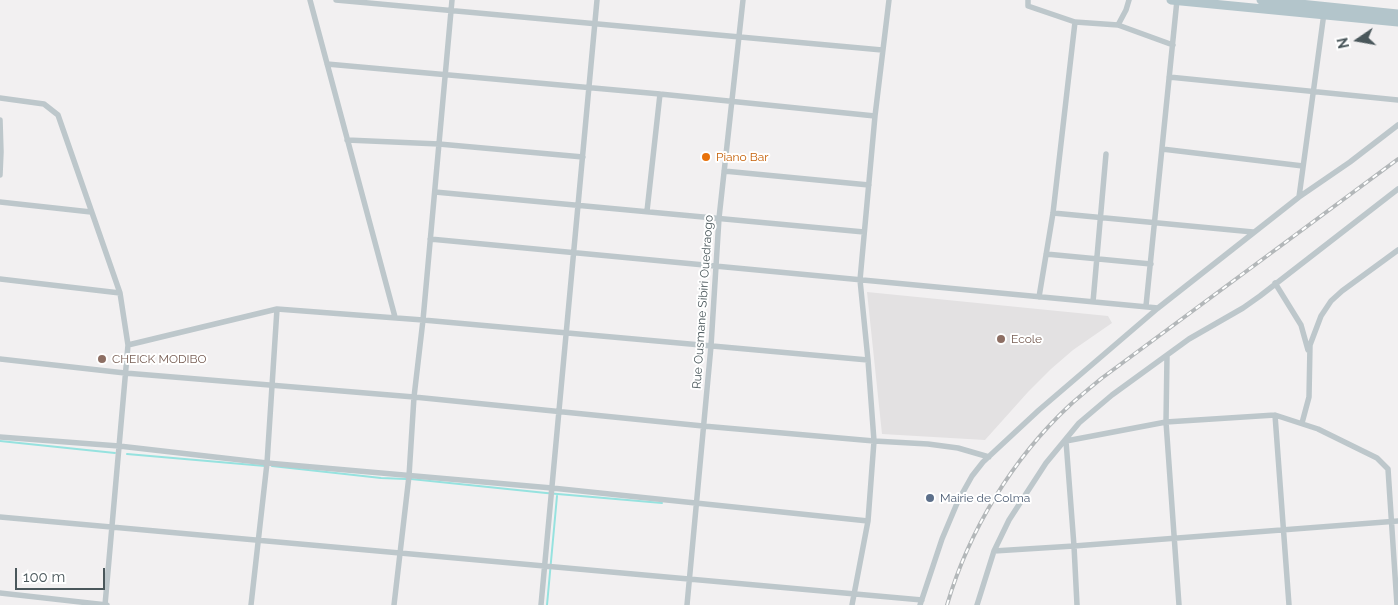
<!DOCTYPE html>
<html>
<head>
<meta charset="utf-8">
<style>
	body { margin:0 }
	#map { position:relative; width:1398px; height:605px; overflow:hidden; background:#f2f0f1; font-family:Raleway,sans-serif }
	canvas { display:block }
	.north { position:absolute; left:1333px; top:15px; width:50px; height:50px; -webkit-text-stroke:4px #fff; paint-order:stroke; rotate:258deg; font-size:14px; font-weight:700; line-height:20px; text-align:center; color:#4a575b }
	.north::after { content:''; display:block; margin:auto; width:18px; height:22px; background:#4a575b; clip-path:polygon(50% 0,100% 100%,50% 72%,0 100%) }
	.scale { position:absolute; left:15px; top:568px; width:90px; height:22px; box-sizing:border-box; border:2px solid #4a575b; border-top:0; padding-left:6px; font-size:15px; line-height:18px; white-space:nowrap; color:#4a575b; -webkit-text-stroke:4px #fff; paint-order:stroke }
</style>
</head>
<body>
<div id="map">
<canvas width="1398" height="605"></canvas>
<div class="north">N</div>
<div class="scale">100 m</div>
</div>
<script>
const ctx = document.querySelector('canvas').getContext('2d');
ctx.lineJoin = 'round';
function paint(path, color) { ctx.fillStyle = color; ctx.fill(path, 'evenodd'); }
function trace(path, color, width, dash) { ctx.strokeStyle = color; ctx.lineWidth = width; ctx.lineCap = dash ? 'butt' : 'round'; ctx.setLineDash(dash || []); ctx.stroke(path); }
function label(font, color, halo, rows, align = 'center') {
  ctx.font = font + ' Raleway,sans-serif'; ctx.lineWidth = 4; ctx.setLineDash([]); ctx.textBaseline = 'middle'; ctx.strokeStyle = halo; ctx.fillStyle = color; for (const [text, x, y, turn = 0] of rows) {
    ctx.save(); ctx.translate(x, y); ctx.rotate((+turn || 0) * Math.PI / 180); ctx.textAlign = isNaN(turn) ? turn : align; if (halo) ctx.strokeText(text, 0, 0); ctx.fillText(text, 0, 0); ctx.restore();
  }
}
paint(new Path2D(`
	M867 292 1108 316 1112 323 1073 350 1051 369 1028 392 985 440 882 434Z`), '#e3e1e2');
trace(new Path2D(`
	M0 441 115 453
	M127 454 265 466
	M272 466 381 478 406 479
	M411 479 546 493 662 503
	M547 605 557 496`), '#96e2df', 2);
trace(new Path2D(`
	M310 0 395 317
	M336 0 882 50
	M1028 0V6L1075 22 1053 213 1039 297
	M1075 22 1118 25 1173 45
	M1118 25 1126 10 1129 0
	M327 64 660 94 875 116
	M1169 77 1398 100
	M0 98 44 104 58 115 120 293
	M0 120 1 152 0 175
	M347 140 439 144 583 157
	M1162 149 1303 166
	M724 171 869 185
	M435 192 864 232
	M1299 197 1324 13
	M0 202 91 212
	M647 211 660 94
	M1053 213 1253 232
	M430 239 1158 308
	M1046 254 1151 264
	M0 279 120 293 128 345 105 605
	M1275 283 1301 325 1308 350
	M1093 302 1106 154
	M1146 306 1177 0
	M128 345 277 309 423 320 868 360
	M1167 356 1166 422 1179 605
	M0 359 125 373 414 397 703 426 874 441 928 444 958 448 989 457
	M1275 415 1289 605
	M1302 423 1309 397 1310 345 1321 316 1331 301 1342 291 1398 250
	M0 437 119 446 267 463 552 488 868 521
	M0 517 922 600
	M994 551 1074 546 1398 521
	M0 593 107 605
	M251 605 267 463 277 309
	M394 605 409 476 414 397 423 320 452 0
	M541 605 597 0
	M687 605 711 346 719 218 743 0
	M852 605 868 521 874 441 868 360 860 280 875 116 889 0
	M920 605 942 539 958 501 972 476 983 462 1039 410 1158 308 1299 197 1350 162 1398 125
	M977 605 994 551 1009 520 1046 463 1079 423 1112 395 1189 339 1243 308 1260 296 1398 189
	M1077 605 1074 546 1066 441 1166 422 1275 415 1318 429 1377 458 1388 469 1397 605`), '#bdc7cb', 5.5);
trace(new Path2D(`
	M1171 0 1398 22
	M1261 0 1398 14`), '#b3c5cb', 9);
const rail = new Path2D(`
	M947 605C969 530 1013 458 1070 405 1080 396 1091 387 1102 378L1398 159`);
trace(rail, '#b3b7b9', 4);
trace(rail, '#fff', 2, [5.5]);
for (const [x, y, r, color] of [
	[706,157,5,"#e8710a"],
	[1001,339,5,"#8d6e63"],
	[102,359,5,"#8d6e63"],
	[930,498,5,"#5c6f8a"]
]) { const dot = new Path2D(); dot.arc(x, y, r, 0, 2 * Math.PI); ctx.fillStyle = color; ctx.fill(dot); trace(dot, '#fff', 2); }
label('12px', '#c56008', '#fff', [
	["Piano Bar",716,157]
], 'left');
label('12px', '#4a575b', '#fff', [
	["Rue Ousmane Sibiri Ouedraogo",703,302,-86]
]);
label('12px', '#785e54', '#fff', [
	["Ecole",1011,339],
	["CHEICK MODIBO",112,359]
], 'left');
label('12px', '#4e5e75', '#fff', [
	["Mairie de Colma",940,498]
], 'left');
</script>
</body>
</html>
